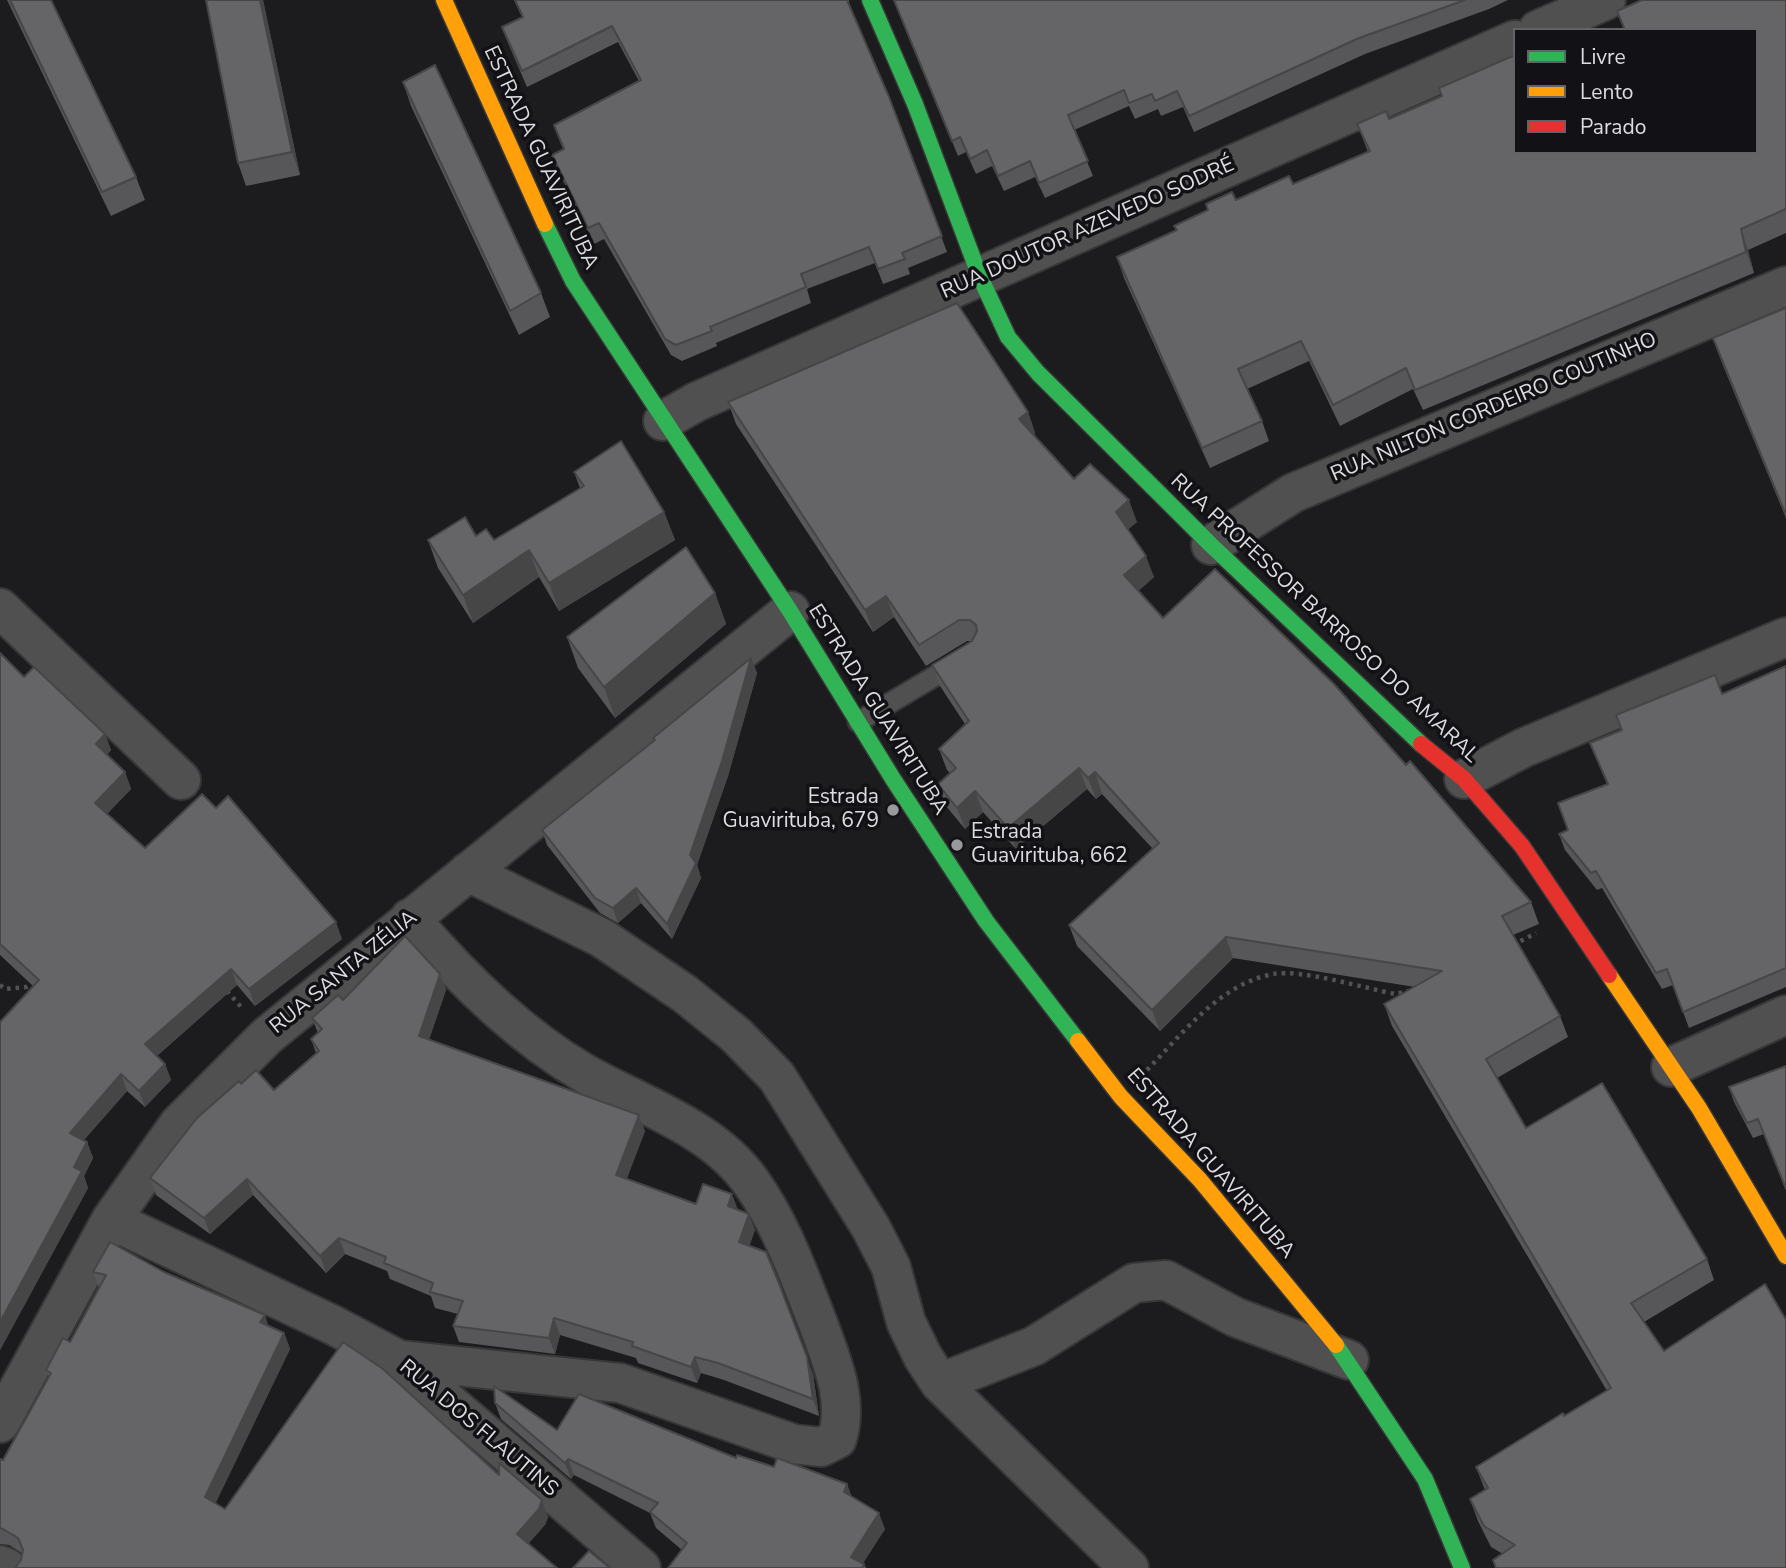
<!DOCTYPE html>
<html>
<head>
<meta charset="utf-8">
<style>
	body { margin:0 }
	#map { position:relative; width:1786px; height:1568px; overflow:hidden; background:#1c1b1e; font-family:"Nunito Sans",sans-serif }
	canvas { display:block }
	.legend { position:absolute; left:1513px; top:28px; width:245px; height:126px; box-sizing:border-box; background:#121115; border:2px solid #636266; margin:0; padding:9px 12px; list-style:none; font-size:21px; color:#dddcdf }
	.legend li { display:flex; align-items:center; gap:14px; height:35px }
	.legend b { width:35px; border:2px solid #636266 }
</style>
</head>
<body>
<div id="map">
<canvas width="1786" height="1568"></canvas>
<ul class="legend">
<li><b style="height:9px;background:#30b455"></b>Livre</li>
<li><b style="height:9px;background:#ff9f0a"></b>Lento</li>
<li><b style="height:9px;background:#e5322d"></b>Parado</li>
</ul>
</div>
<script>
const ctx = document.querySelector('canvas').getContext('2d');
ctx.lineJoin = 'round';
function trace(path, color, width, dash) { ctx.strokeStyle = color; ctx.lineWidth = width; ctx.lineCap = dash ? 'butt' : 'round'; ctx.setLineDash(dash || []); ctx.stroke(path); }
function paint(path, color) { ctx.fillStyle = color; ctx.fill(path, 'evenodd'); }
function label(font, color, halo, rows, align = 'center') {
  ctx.font = font + ' "Nunito Sans",sans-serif'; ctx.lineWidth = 7; ctx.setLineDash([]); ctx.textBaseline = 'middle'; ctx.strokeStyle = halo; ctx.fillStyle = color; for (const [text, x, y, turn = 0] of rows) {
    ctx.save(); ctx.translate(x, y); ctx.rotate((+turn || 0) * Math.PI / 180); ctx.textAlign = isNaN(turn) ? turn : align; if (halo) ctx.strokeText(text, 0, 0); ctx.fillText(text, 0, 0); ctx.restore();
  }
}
const lane = new Path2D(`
	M858 722 957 663`);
const street = new Path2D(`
	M1538 30 1606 0
	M663 421 696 402 1515 40
	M1211 545 1293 493 1786 286
	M0 608 181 780
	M1464 779 1523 748 1786 637
	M468 872 602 938 685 994 736 1035 777 1077 871 1228 891 1267 906 1322 923 1357 940 1383 1129 1568
	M1671 1067 1786 1015
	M111 1220 333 1325 399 1360 641 1568
	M399 1360 620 1383 794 1444 821 1447 837 1439C849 1400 832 1362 819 1326 800 1278 782 1225 751 1182 712 1127 640 1105 584 1073 517 1034 460 977 410 918
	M940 1383 1034 1346 1134 1283 1166 1280 1235 1317 1349 1360
	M0 1423 111 1220 179 1124 267 1036 790 611
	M0 1565 7 1568`);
const fast = new Path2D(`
	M870 0 915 104 980 277 1008 337 1038 373 1211 545 1421 744
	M545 224 573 281 790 611 893 779 986 921 1078 1041
	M1336 1345 1425 1479 1462 1568`);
const slow = new Path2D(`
	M444 0 545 224
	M1609 975 1699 1108 1786 1256
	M1078 1041 1121 1097 1200 1180 1336 1345`);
const jam = new Path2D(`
	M1421 744 1464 779 1522 846 1609 975`);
trace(lane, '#373738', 23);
trace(street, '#373738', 42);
trace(fast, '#373738', 19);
trace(slow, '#373738', 19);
trace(jam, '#373738', 19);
trace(new Path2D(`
	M1513 945 1536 933
	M0 985 5 989 26 987 36 981
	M227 991 242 1008
	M1147 1070C1183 1033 1220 984 1273 974 1302 969 1364 988 1395 994L1409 991`), '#525153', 4.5, [3.5, 5]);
trace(lane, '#505050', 19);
trace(street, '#505050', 38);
trace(fast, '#30b455', 16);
trace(slow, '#ff9f0a', 16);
trace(jam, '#e5322d', 16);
paint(new Path2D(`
	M7 0H51L136 177 145 200 111 216Z
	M263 0 300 175 246 186 238 163Z
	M514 0H849V5L889 97 947 252 908 268 910 274 883 284 875 263 807 289 811 303 716 343 717 346 682 361 671 355 604 239 594 244 558 170 552 155 563 149 554 125 639 81 618 42 527 87 508 43 502 27 522 17Z
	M894 0H1508L1489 9 1365 54 1194 132 1183 107 1161 116 1158 109 1135 119 1129 106 1074 130 1093 176 1045 198 1035 177 1004 191 992 166 976 174 966 152 958 156Z
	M1786 0V233L1748 250 1754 273 1423 410 1413 389 1340 426 1309 361 1247 389 1262 421 1269 441 1210 468 1124 278 1117 257 1176 230 1236 200 1293 184 1368 152 1357 124 1389 119 1442 96 1515 152 1756 30H1624L1617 11Z
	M403 82 541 293 550 317 519 335 411 106Z
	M1786 308V518L1724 368 1713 338Z
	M728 402 1028 412 1035 433 1034 435 1074 479 1137 522 1128 529 1154 577 1138 591 1163 618 1406 765 1531 902 1539 924 1513 935 1560 1016 1568 1037 1497 1078 1526 1128 1707 1259 1714 1280 1644 1322 1786 1568 1503 1554 1491 1547 1478 1521 1470 1499 1485 1490 1476 1467 1607 1391 1392 1026 1384 1004 1415 987 1233 958 1160 1031 1077 946 1069 925 1153 849 1102 794 1096 799 1087 789 1016 849 983 812 965 829 946 806 938 784 950 773 947 770 939 749 965 724 940 686 932 665 971 641H967L926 666 894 617 873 632 736 424Z
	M574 472 664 512 675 540 559 611 539 577 473 623 438 568 428 540 476 536 494 540 580 488Z
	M715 593 726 624 615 718 578 668 567 637Z
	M0 653 24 677 105 734 111 750 107 755 125 772 131 789 107 814 145 848 342 939 255 1006 237 985 157 1056 165 1064 171 1080 145 1107 127 1091 84 1140 87 1142 93 1158 84 1176 88 1188 0 1350V1022L33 986 0 955Z
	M751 658 757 673 728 776 697 865 701 878 672 939 641 903 618 923 600 913 547 845 542 830 654 741 653 738Z
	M1786 666V987L1689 1028 1673 985 1662 989 1602 888 1597 890 1565 850 1559 834 1568 831 1607 784 1590 743 1621 731 1616 715 1722 694Z
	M440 974 446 990 429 1039 645 1131 626 1179 696 1204 738 1210 755 1230 749 1246 813 1374 819 1416 724 1380 701 1373 697 1383 638 1363 636 1358 560 1335 555 1354 459 1342 453 1326 458 1314 435 1308 431 1296 390 1279 387 1271 345 1254 326 1273 253 1195 210 1234 156 1195 150 1178 241 1084 274 1090 316 1053 311 1039 318 1033 312 1018 343 1000Z
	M1786 1066 1764 1134 1753 1138 1734 1102 1729 1087Z
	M93 1272H164L284 1333 290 1349 215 1503 225 1509 499 1475 542 1500 548 1517 545 1525 21 1560 22 1553 9 1545 0 1544V1459L3 1460 49 1377 46 1370 70 1342 99 1288Z
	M495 1403 557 1430 736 1458 847 1484 851 1496 885 1529 863 1563 866 1568H668L682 1550 656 1528 650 1513 574 1475 571 1479 501 1419Z`), '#575658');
paint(new Path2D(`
	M260 0H263L300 175 292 152Z
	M1741 229 1748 250 1754 273 1746 252Z
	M1028 412 1035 433 1027 440 1019 419Z
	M1129 500 1137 522 1124 533 1116 512Z
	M664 512 675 540 559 611 549 583Z
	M529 550 539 577 473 623 463 595Z
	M1146 556 1154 577 1132 597 1124 575Z
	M715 593 726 624 615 718 604 687Z
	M886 596 894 617 873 632 865 610Z
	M751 658 757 673 728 776 697 865 701 878 672 939 667 924 690 855Z
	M105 734 111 750 102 760 96 744Z
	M1079 768 1087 789 1016 849 1008 828Z
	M125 772 131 789 101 820 95 803Z
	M1095 772 1102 794 1096 799 1088 778Z
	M975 791 983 812 965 829 957 808Z
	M636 888 641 903 618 923 613 908Z
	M336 922 342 939 255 1006 249 989Z
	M1226 937 1233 958 1160 1031 1152 1010Z
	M231 969 237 985 151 1061 145 1044Z
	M440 974 446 990 425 1052 419 1036Z
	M165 1064 171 1080 145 1107 139 1091Z
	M121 1074 127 1091 76 1149 70 1133Z
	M639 1115 645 1131 622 1192 616 1175Z
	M87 1142 93 1158 84 1176 88 1188 0 1350V1322L74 1167Z
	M247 1179 253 1195 210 1234 204 1218Z
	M732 1194 738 1210 728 1206Z
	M749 1214 755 1230 745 1259 739 1242Z
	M339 1238 345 1254 326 1273 320 1256Z
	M265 1315 270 1331 260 1322Z
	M554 1318 560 1335 555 1354 549 1338Z
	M284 1333 290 1349 211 1513 205 1497Z
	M695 1357 701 1373 697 1383 691 1367Z
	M807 1357 813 1374 819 1416 813 1399Z
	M568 1459 574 1475 571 1479 565 1463Z
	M847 1484 853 1500 844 1492Z
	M542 1500 548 1517 545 1525 523 1550 517 1534Z
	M879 1513 885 1529 860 1568 851 1557Z`), '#474647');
const building = new Path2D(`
	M10 0H51L136 177 102 192Z
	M206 0H260L292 152 238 163Z
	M515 0H847L889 97 942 236 902 253 905 259 878 269 869 247 801 274 806 287 710 327 712 331 676 345 665 339 599 223 588 228 552 155 564 149 554 125 641 80 612 26 522 71 502 27 523 17Z
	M894 0H1465L1359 38 1189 116 1177 91 1155 101 1152 94 1129 103 1124 90 1068 115 1088 161 1039 183 1030 161 998 176 987 150 970 159 960 137 952 141Z
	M1642 0H1786V209L1741 229 1746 252 1415 390 1406 368 1333 405 1301 341 1238 369 1262 421 1202 448 1117 257 1177 230 1174 226 1208 210 1206 204 1232 192 1236 200 1289 176 1293 184 1370 151 1357 124 1386 111 1389 119 1442 96 1439 88 1515 55V152H1756V30H1625L1617 11Z
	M435 65 541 293 510 311 403 82Z
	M957 303 1028 412 1019 419 1074 479 1090 464 1129 500 1116 512 1146 556 1124 575 1163 618 1215 569 1334 684 1406 765 1410 761 1531 902 1502 916 1560 1016 1486 1059 1526 1128 1602 1083 1707 1259 1631 1303 1664 1351 1765 1284 1786 1320V1568H1496L1493 1560 1515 1545 1484 1526 1470 1499 1488 1488 1476 1467 1563 1413 1564 1416 1611 1388 1384 1004 1442 971 1226 937 1152 1010 1069 925 1159 843 1095 772 1088 778 1079 768 1008 828 975 791 957 808 938 784 956 768 939 749 969 721 932 665 972 641 977 631 976 625 970 620H959L919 645 886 596 865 610 728 402Z
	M1786 308V515L1713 338Z
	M621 441 664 512 549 583 529 550 463 595 428 540 465 517 476 536 486 529 494 540 584 486 574 472Z
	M686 547 715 593 604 687 567 637Z
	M0 653 24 677 34 667 105 734 96 744 125 772 95 803 145 848 202 794 216 808 228 796 336 922 249 989 231 969 145 1044 165 1064 139 1091 121 1074 70 1133 87 1142 74 1167 82 1171 0 1322V1022L39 980 0 944Z
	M751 658 722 761 690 855 696 863 667 924 636 888 613 908 595 898 542 830 655 740 653 738Z
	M1786 666V968L1683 1012 1667 969 1656 973 1596 871 1591 873 1559 834 1568 830 1558 803 1608 784 1590 743 1622 730 1616 715 1715 675 1722 694Z
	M405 936 440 974 419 1036 639 1115 616 1175 696 1204 703 1184 732 1194 728 1206 749 1214 739 1242 766 1252 778 1281 807 1357 813 1399 718 1363 695 1357 691 1367 632 1346 633 1342 554 1318 549 1338 453 1326 463 1301 430 1292 433 1283 384 1263 386 1257 339 1238 320 1256 247 1179 204 1218 150 1178 197 1118 239 1081 241 1084 256 1070 274 1090 319 1051 311 1039 322 1029 312 1018 338 995 343 1000Z
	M1786 1066V1189L1758 1119 1747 1123 1729 1087Z
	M110 1242 164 1272 265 1315 260 1322 284 1333 205 1497 225 1509 343 1342 383 1369 499 1475V1463L542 1500 539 1509 517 1534 557 1568H15L21 1560 23 1550 18 1538 3 1529 0 1528V1459L3 1460 51 1373 46 1370 63 1338 70 1342 106 1275 93 1272Z
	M494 1386 557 1430 579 1394 736 1458 737 1455 774 1467 777 1458 847 1484 844 1492 879 1513 851 1557 864 1564 862 1568H668L687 1543 650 1512 658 1503 568 1459 565 1463 495 1403Z
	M589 1551 610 1568H573Z`);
paint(building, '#656466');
trace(building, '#474647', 2);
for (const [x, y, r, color] of [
	[893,810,7,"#99989b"],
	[957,845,7,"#99989b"]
]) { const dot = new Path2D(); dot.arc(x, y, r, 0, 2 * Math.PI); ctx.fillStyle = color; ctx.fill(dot); trace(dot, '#121115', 2.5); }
label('21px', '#dddcdf', '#121115', [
	["ESTRADA GUAVIRITUBA",540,158,65],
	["RUA DOUTOR AZEVEDO SODRÉ",1088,229,-24],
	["RUA NILTON CORDEIRO COUTINHO",1494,408,-23],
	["RUA PROFESSOR BARROSO DO AMARAL",1324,619,43],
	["ESTRADA GUAVIRITUBA",877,710,58],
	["RUA SANTA ZÉLIA",344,973,-39],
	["ESTRADA GUAVIRITUBA",1210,1164,49],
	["RUA DOS FLAUTINS",478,1429,40]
]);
label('21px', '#dddcdf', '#121115', [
	["Estrada",879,798],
	["Guavirituba, 679",879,822],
	["Estrada",971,833,"left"],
	["Guavirituba, 662",971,857,"left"]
], 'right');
</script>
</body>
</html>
